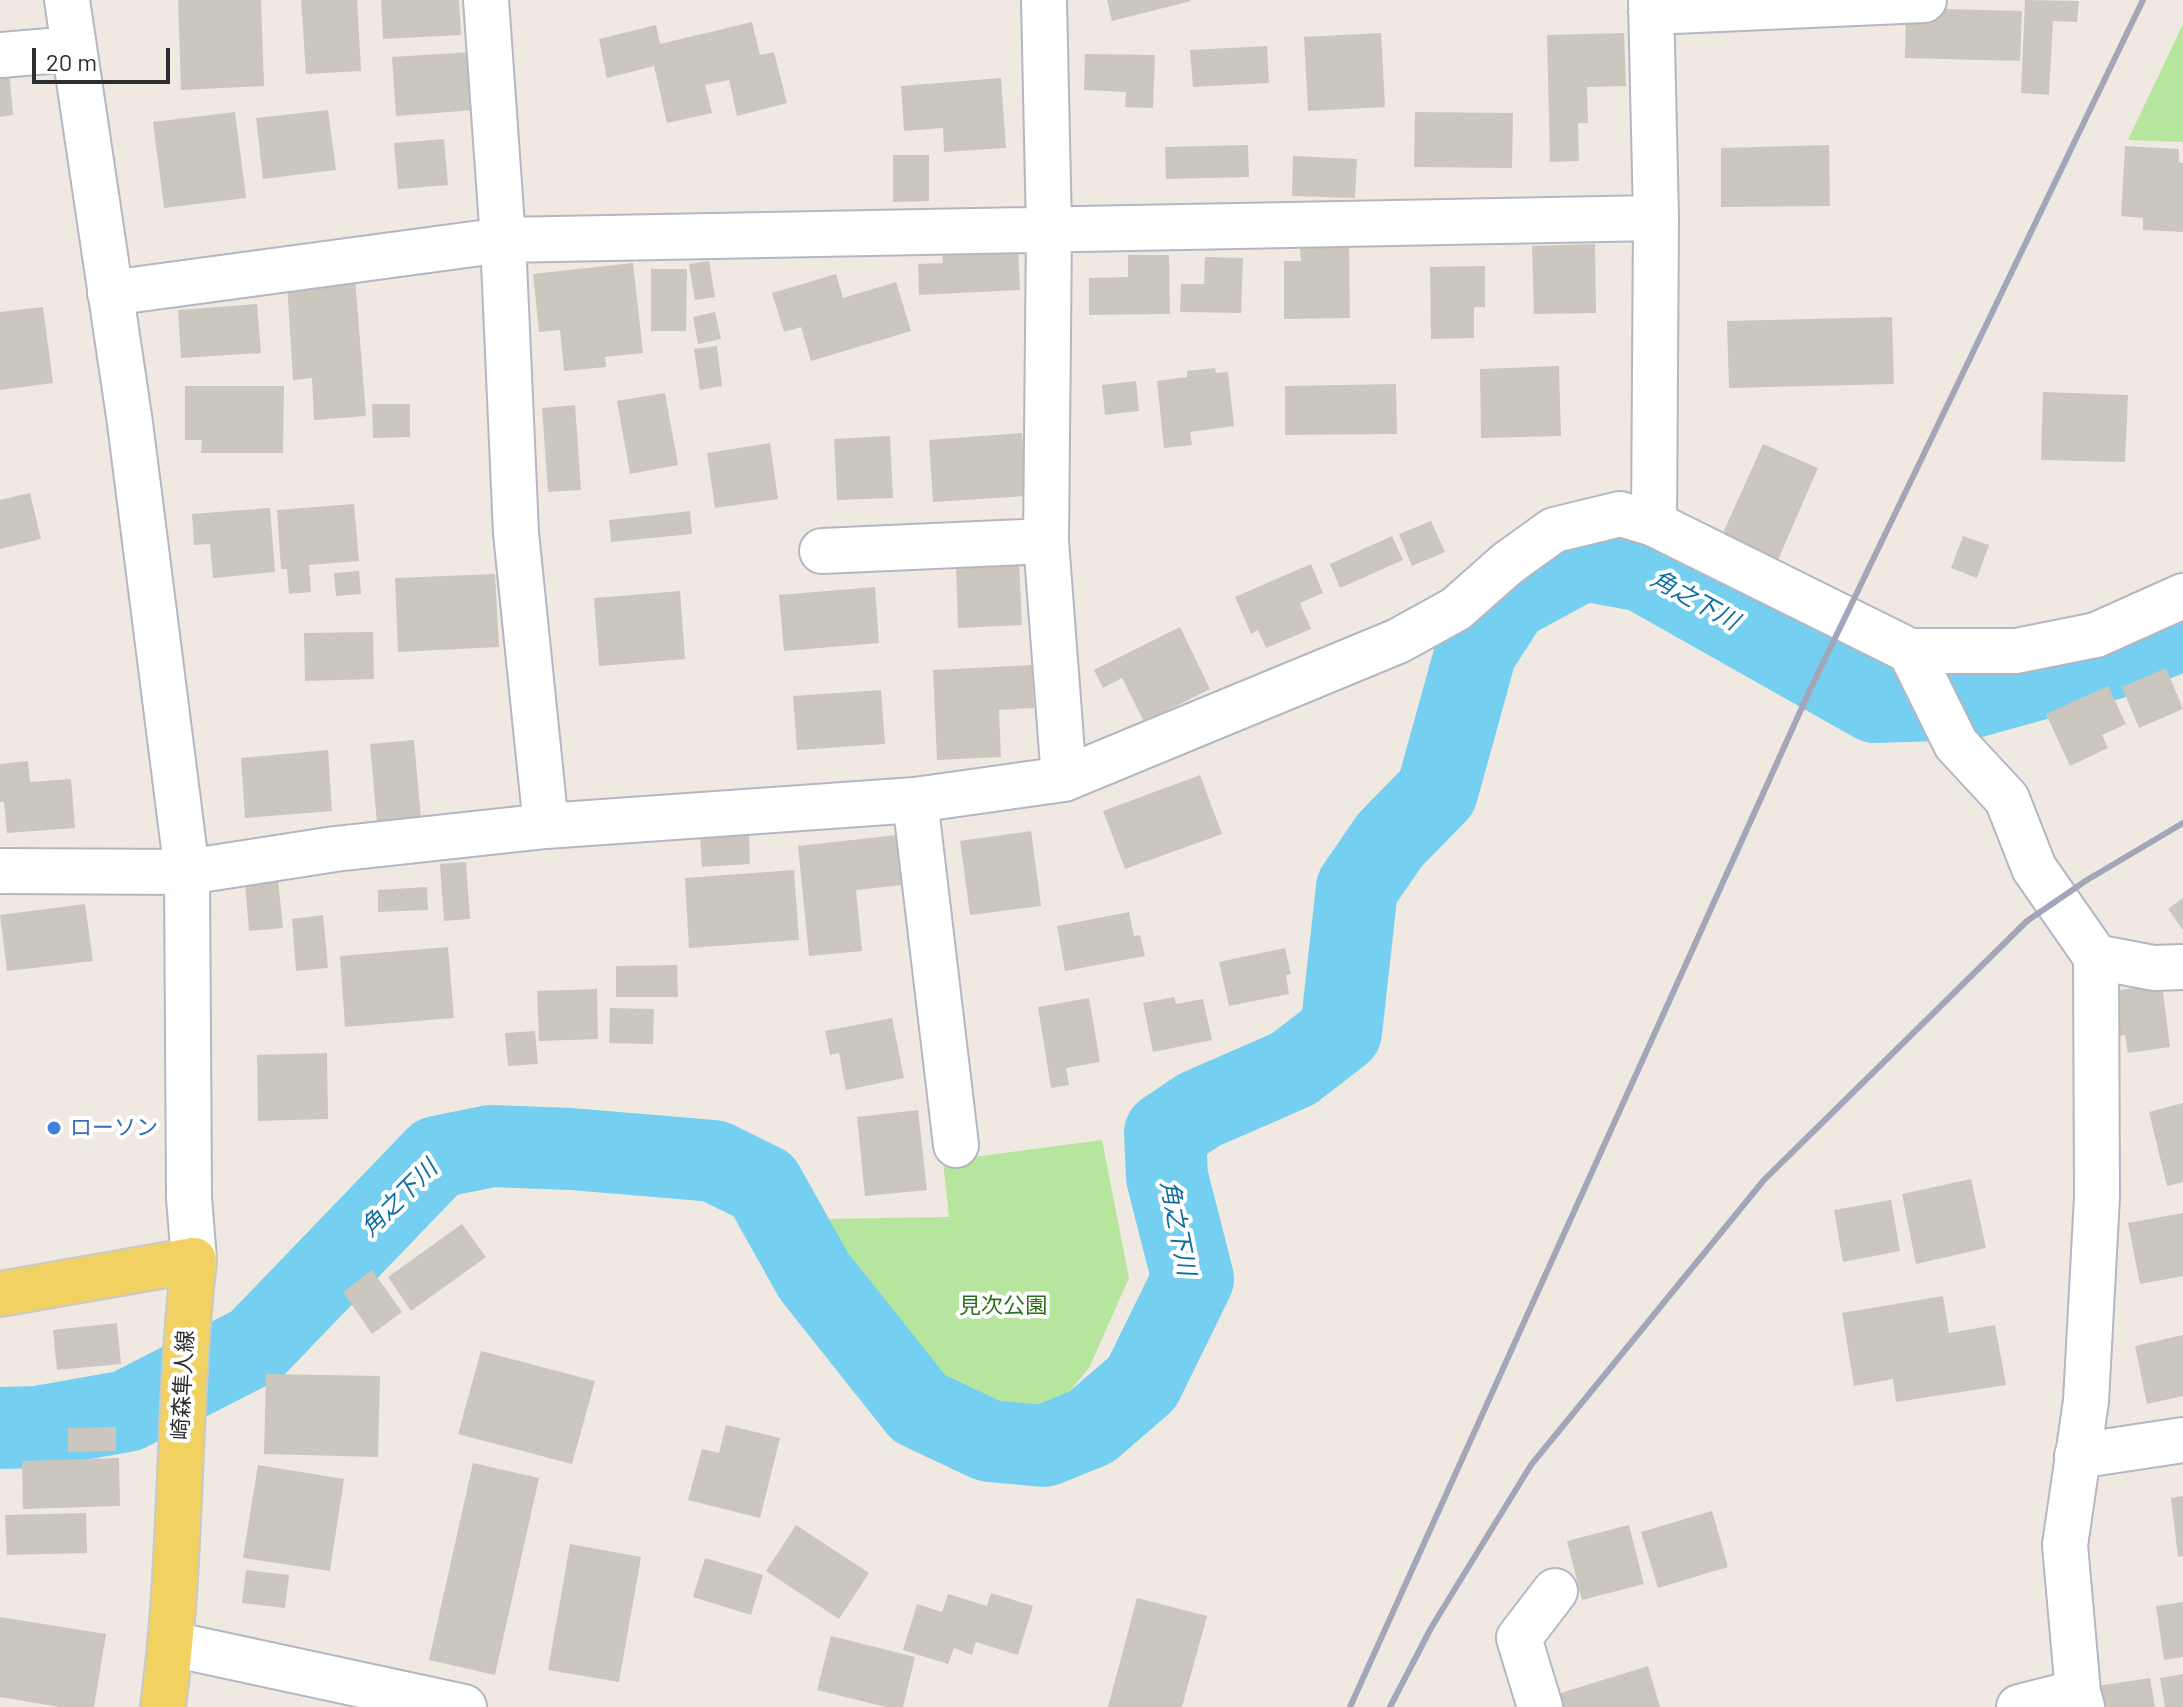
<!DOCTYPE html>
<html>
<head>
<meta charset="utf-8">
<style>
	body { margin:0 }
	#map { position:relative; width:2183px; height:1707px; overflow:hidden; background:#efe9e1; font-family:Barlow,sans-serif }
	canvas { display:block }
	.scale { position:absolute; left:32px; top:48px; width:138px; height:36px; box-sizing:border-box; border:4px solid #2e2e2e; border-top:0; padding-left:10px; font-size:24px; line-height:28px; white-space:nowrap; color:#2e2e2e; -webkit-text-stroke:6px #fff; paint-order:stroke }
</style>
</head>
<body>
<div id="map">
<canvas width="2183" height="1707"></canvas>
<div class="scale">20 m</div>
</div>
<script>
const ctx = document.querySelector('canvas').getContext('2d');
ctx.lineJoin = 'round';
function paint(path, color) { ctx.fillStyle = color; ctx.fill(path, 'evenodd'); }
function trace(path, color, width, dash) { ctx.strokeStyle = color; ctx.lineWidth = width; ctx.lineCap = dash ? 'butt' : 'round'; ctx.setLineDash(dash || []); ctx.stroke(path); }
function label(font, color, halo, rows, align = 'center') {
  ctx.font = font + ' Barlow,"Noto Sans JP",sans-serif'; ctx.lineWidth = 8; ctx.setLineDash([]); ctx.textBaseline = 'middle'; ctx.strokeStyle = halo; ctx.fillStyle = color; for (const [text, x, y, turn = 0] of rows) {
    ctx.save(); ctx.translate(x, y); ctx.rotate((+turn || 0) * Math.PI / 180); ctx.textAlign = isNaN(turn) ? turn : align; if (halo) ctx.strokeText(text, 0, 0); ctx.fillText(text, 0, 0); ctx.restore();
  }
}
paint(new Path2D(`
	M2183 24V142L2128 140Z
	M1102 1140 1129 1278 1089 1368 1059 1404 999 1414 952 1399 915 1381 872 1333 843 1275 819 1219 949 1217 943 1161Z`), '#b6e59e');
trace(new Path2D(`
	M0 1428 37 1427 127 1411 256 1345 437 1157 491 1146 571 1149 714 1161 763 1185 814 1276 919 1408 989 1441 1044 1446 1091 1427 1142 1383 1193 1279 1167 1177 1165 1133 1199 1110 1293 1069 1341 1032 1357 888 1390 840 1437 792 1476 651 1509 600 1583 560 1643 571 1875 702 1966 699 2110 659 2183 629`), '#75cff0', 82);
paint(new Path2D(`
	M178 0H261L264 86 181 90Z
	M301 0H357L361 71 306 74Z
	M381 0H459L461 35 383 39Z
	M1107 0H1190L1191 1 1112 21Z
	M2025 0 2079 1 2077 22 2053 21 2049 95 2021 93Z
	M1906 8 2022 11 2020 61 1905 58Z
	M752 22 760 55 774 52 787 103 737 116 729 80 705 85 712 113 667 123 654 66 607 78 599 39 656 25 660 44Z
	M1381 33 1385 107 1308 111 1304 37Z
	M1624 33 1626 86 1587 87 1588 123H1578L1579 161 1550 162 1547 35Z
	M1267 46 1269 83 1193 87 1190 50Z
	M472 52 476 110 396 116 392 57Z
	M1085 54 1155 55 1153 108 1125 107 1126 92 1084 90Z
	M9 68 13 115 0 117V69Z
	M1001 78 1006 148 944 152 943 128 904 131 901 86Z
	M328 110 336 170 263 179 256 118Z
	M235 112 246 198 164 208 153 122Z
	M1415 112 1513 113 1512 168 1414 167Z
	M444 139 448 185 398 189 394 143Z
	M1248 145 1249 177 1166 179 1165 147Z
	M1829 145 1830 206 1721 207V148Z
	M2125 146 2179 149V162L2183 163V232L2143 230V218L2121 216Z
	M893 155H929V201L893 202Z
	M1293 156 1357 159 1355 198 1292 196Z
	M1595 244 1596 313 1534 314 1532 246Z
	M1018 245 1020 290 919 295 918 264 943 263 942 249Z
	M1349 247 1350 318 1284 319V261H1301L1300 248Z
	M1128 255H1169L1170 314 1089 315V278L1128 277Z
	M1205 257 1243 258 1241 313 1180 312 1181 284H1204Z
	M709 261 715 297 695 300 689 264Z
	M633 263 643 353 605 357 606 367 564 371 560 330 539 332 533 274Z
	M1485 266V307H1474V338L1431 339 1430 267Z
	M651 269H687L686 331H651Z
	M836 274 843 298 896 282 911 331 811 361 801 327 784 332 772 293Z
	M355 278 366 416 314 420 312 378 293 380 287 283Z
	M257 304 261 353 181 358 178 310Z
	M43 307 53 383 0 390V312Z
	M715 312 721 339 698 344 693 317Z
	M1892 317 1894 384 1729 388 1727 321Z
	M717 346 722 386 700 390 694 349Z
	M1559 366 1561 436 1481 438 1480 369Z
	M1215 368 1216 373 1228 372 1234 426 1190 432 1192 445 1164 448 1157 381 1187 377V371Z
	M1136 381 1139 411 1105 415 1102 385Z
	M1396 384 1397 434 1285 435V386Z
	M185 386H284L283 453H201L202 440H185Z
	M2043 392 2128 395 2125 462 2041 460Z
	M665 393 678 465 630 474 617 401Z
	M372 404H410V437L373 438Z
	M575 405 581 490 548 492 542 408Z
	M1022 433 1027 496 933 502 929 440Z
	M890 436 893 498 837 500 834 439Z
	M770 443 778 499 715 508 707 453Z
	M1763 444 1818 468 1774 569 1718 544Z
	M30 493 41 539 0 549V500Z
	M354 504 359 561 309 565 311 592 289 594 287 569H281L277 510Z
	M270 508 275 572 213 578 210 544 194 545 192 514Z
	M690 511 692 534 611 542 609 520Z
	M1431 521 1445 552 1412 566 1399 534Z
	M1392 536 1403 560 1340 588 1330 564Z
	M1963 536 1989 545 1977 578 1951 568Z
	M1019 558 1022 625 958 628 956 561Z
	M1311 564 1323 593 1300 603 1311 629 1266 648 1258 630 1251 634 1235 597Z
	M359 571 361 594 336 596 334 573Z
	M495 574 499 647 398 652 395 578Z
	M875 587 879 643 784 651 779 595Z
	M680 591 685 659 599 666 594 598Z
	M1180 627 1210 689 1144 722 1122 678 1103 688 1094 670Z
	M373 632 374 679 305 681 304 633Z
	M1032 665 1034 708 999 710 1001 757 937 760 933 670Z
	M2166 668 2183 709 2139 728 2122 687Z
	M2108 686 2126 724 2102 735 2108 748 2070 766 2046 714Z
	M881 690 885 744 797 750 793 696Z
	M414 740 421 819 377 823 370 744Z
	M328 750 332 811 245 818 241 758Z
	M28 761 30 782 71 779 75 828 7 833 4 802H0V764Z
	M1200 775 1222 834 1125 869 1103 811Z
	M1031 831 1041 906 970 915 960 841Z
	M749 834 750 864 702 867 700 838Z
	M897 835 903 885 856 890 862 951 809 956 798 846Z
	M466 862 470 919 444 921 440 864Z
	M794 870 799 940 689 948 685 878Z
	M278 879 283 928 249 931 245 882Z
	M427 887 428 910 378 912V890Z
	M2183 898V930L2168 909Z
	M85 904 93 961 7 971 0 915Z
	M1129 912 1134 936 1140 935 1145 956 1065 971 1057 926Z
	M323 915 328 968 296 971 292 919Z
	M448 947 454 1018 345 1027 340 956Z
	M1285 948 1291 974 1286 975 1289 994 1229 1006 1219 962Z
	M677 965 678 997H616V966Z
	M2162 984 2170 1047 2128 1053 2125 1035 2112 1037 2106 992Z
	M597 989 598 1039 539 1041 537 991Z
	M1174 997 1176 1004 1203 999 1212 1040 1153 1052 1143 1003Z
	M1089 998 1100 1062 1066 1068 1069 1085 1051 1088 1038 1007Z
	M610 1008 654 1009 653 1044 609 1043Z
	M892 1018 904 1078 846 1090 839 1053 830 1055 825 1031Z
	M535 1031 538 1064 508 1066 505 1033Z
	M327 1053 328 1119 258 1121 257 1055Z
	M2183 1103V1182L2167 1186 2149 1112Z
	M918 1110 927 1190 865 1196 857 1117Z
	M1971 1179 1986 1248 1916 1264 1902 1194Z
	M1891 1200 1900 1251 1843 1262 1834 1210Z
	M2183 1213V1276L2140 1284 2128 1223Z
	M462 1224 486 1257 411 1311 388 1277Z
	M372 1270 402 1312 372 1334 343 1292Z
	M1943 1296 1949 1333 1995 1325 2006 1385 1896 1402 1893 1379 1854 1386 1842 1313Z
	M117 1323 121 1364 57 1370 53 1330Z
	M2183 1335V1396L2147 1404 2135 1346Z
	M481 1351 595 1381 572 1464 458 1434Z
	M266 1374 380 1376 378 1457 264 1454Z
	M726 1425 780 1438 760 1518 688 1500 702 1449 719 1453Z
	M116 1427V1451L68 1452V1428Z
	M119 1458 120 1506 23 1509 22 1461Z
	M473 1463 539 1478 495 1675 429 1660Z
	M258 1465 344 1479 330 1571 243 1558Z
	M2183 1496V1556L2178 1557 2171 1498Z
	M1712 1511 1728 1567 1658 1588 1641 1532Z
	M86 1513 87 1553 7 1555 5 1515Z
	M796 1525 869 1573 839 1619 766 1571Z
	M1629 1525 1644 1584 1582 1600 1567 1541Z
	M570 1544 641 1557 619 1682 548 1670Z
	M705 1558 763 1575 751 1615 693 1597Z
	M246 1570 289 1575 285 1608 242 1603Z
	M991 1593 1033 1606 1018 1655 976 1642 972 1655 954 1648 948 1664 903 1650 917 1604 942 1612 948 1594 987 1606Z
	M1137 1598 1207 1616 1182 1707H1108Z
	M2183 1602V1657L2164 1660 2156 1606Z
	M0 1617 106 1634 94 1707H59L0 1697Z
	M831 1636 915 1657 903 1707H886L817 1690Z
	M1648 1666 1660 1707H1554L1551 1696Z
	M2183 1674V1707H2165L2160 1678Z
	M2150 1678 2155 1707H2101L2097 1686Z`), '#cbc7bf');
const minor = new Path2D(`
	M67 0 130 423 187 872 189 1198 194 1260
	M486 0 503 240 516 533 546 826
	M1044 0 1049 230 1046 541 1064 779
	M1651 0 1656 218 1654 524
	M1651 12 1924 0
	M0 55 73 49
	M110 293 503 240 1656 218
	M822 551 1046 541
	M1910 651 1956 744 2007 799 2034 868 2096 957 2097 1197 2086 1401 2065 1545 2078 1692 2082 1707
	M915 800 956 1145
	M0 871 187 872 335 849 546 826 915 800 1064 779 1398 641 1456 609 1508 563 1554 530 1620 514 1654 524 1910 651H2016L2096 635 2183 596
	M2096 957 2154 968 2183 967
	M2077 1456 2183 1440
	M172 1644 464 1707
	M1540 1707 1519 1638 1555 1591
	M2019 1707 2078 1692`);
const major = new Path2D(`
	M0 1294 194 1260C177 1409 183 1559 163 1707`);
trace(minor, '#b4b7c1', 48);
trace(major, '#c9c9c9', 48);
trace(minor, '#fff', 44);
trace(major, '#f2d163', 44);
trace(new Path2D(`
	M1350 1707 1809 692 2143 0
	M1390 1707 1431 1628 1531 1465 1764 1180 2027 921 2087 880 2183 823`), '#a3a6b8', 6);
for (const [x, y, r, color] of [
	[54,1128,8,"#3f7fe0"]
]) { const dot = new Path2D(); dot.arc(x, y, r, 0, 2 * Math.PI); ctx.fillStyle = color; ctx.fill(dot); trace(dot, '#fff', 3); }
label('22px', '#366cbe', '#fff', [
	["ローソン",70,1128]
], 'left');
label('22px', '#2c6e1b', '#fff', [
	["見次公園",1003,1306]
]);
label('22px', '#2e2e2e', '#fff', [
	["崎森隼人線",183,1385,-87]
]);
label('italic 24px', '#0d6fa3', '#fff', [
	["角之下川",1695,600,29],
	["角之下川",399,1198,-45],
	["角之下川",1178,1228,79]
]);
</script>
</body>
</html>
